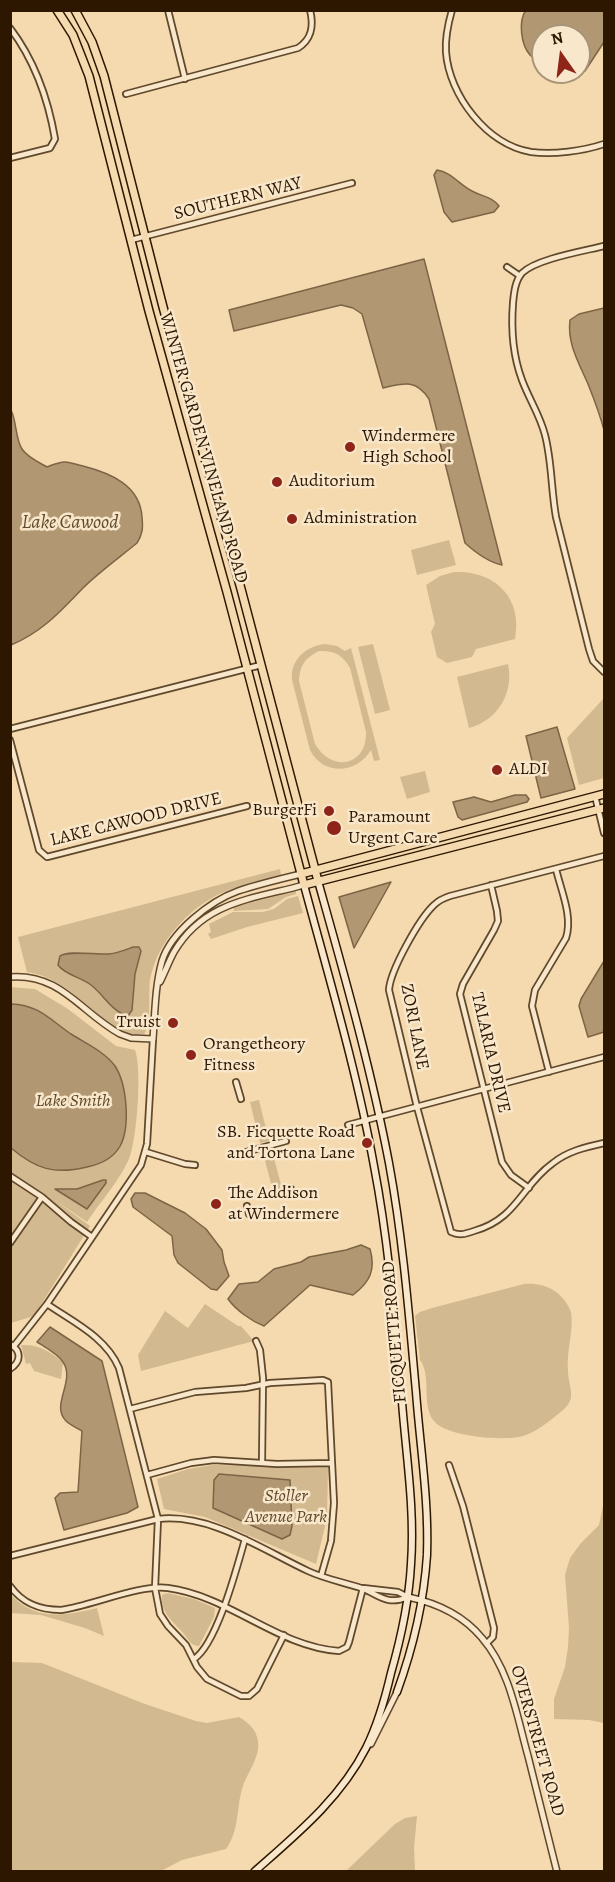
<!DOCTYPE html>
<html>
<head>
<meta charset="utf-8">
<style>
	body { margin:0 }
	#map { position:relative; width:615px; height:1882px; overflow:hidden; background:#f4daae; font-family:Alegreya,serif }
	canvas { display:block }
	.frame { position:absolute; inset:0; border:12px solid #2e1700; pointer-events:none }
	.north { position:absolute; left:531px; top:24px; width:60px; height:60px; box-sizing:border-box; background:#f8e7ca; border:2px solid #a79479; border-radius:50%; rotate:346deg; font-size:16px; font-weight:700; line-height:24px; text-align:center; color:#2e1700 }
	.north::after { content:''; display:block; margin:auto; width:21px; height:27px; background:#8f2418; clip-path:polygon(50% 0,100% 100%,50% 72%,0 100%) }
</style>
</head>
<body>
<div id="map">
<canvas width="615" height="1882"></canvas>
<div class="frame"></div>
<div class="north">N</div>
</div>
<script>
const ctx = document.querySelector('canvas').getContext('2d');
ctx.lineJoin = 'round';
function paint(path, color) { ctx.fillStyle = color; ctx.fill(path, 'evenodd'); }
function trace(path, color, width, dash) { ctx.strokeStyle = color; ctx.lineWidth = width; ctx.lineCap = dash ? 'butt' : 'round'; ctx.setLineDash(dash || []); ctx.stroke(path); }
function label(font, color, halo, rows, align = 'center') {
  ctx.font = font + ' Alegreya,serif'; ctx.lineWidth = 5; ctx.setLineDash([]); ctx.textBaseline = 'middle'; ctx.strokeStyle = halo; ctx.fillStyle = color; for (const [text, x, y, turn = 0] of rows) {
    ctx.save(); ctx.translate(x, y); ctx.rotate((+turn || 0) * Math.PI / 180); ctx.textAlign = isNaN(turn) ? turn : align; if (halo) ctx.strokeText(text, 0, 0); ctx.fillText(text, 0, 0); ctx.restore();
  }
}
paint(new Path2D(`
	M449 540 456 565 417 575 411 550Z
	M454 572C495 570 523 598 515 639L476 649 472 657 447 663 437 657 431 632 435 624 426 585 440 576Z
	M325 644 337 646 345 651 351 648 380 760 374 761 371 750C357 774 323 776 310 750L292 680C290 660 306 646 325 644ZM319 651C334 650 343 655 350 668L366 732C367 766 332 773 315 744L299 681C300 665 305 658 319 651Z
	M373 644 390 710 375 714 358 647Z
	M508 664C514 693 498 720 469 728L457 677Z
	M604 698V778L579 785 567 738Z
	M425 771 430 792 407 799 400 777Z
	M280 869 281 875C263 880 242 884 224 892 189 907 157 942 150 980 148 994 152 1024 144 1034L130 1035 118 1030C87 1009 66 978 27 972L18 937Z
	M296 891V894L286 897 268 909 234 911 233 907Z
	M298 896 303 913 247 927 211 939 208 934 211 932 209 924 233 912H263L274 909 287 899Z
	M10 987 35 989 68 1009 116 1046 135 1050C142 1069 137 1136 130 1156 122 1178 100 1202 87 1222L55 1200 90 1226 34 1316 11 1323Z
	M259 1100 269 1141 260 1143 250 1102Z
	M272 1151 283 1192 274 1195 263 1153 266 1152 267 1155V1152Z
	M524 1284C544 1282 563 1291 571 1312 574 1331 566 1351 568 1371 568 1379 572 1390 571 1398 569 1406 562 1411 557 1415 547 1423 537 1431 526 1435 507 1442 453 1437 437 1424 419 1409 433 1377 420 1360L415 1316 420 1312 432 1308Z
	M205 1304 238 1326H241L254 1341 141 1371 138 1355 165 1311 188 1328Z
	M21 1345C39 1344 49 1351 63 1362L61 1379 34 1371 30 1363 26 1364Z
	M213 1465 328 1467 327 1518 316 1564 205 1517 164 1509 157 1479 188 1469Z
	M604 1501V1723L589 1720 554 1719V1699L565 1667 568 1647 569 1628 565 1575 570 1558 581 1543 599 1525Z
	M167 1593 194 1599 215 1608 214 1617 199 1646C191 1646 189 1640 184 1634 174 1622 160 1613 162 1595Z
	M11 1595C36 1621 65 1616 97 1608L104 1636 85 1628 41 1615 11 1613Z
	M11 1662 42 1663 145 1704 196 1721 207 1723 239 1717C249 1723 257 1730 258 1742 260 1757 248 1772 243 1786 236 1806 240 1830 226 1849L182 1860 161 1871H11Z
	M417 1816 414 1848 415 1871H346L395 1824 405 1818Z`), '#d2b990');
const water = new Path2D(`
	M526 10 604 11V42L585 71 579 72V36H543V63C539 61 533 58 530 55 521 45 518 21 526 10Z
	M437 170C452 172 461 187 474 192 484 197 492 197 499 206L494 212 452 222 444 212 434 175Z
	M424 259 502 565C488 562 476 553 465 543L429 399C416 379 404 383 383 388L362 314 353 308 341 305 234 331 229 310Z
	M604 308V430C600 415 594 399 588 384 579 363 567 344 570 320L579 314Z
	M11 410C17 422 15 438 22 449 27 457 38 462 47 467 52 465 59 462 65 462 70 462 77 465 83 466 110 473 140 485 142 517 143 527 143 534 137 543 120 557 98 573 83 588 60 612 42 632 11 645Z
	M557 727 575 789 541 798 526 736Z
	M515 795H526L529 799 527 802 462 820 458 817 453 802 474 797 491 802Z
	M391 882 354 948 339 897Z
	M133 947H139L141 951 135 974 132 1010 128 1016C112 1012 103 994 91 985 81 977 65 975 58 965L60 956C68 950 97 955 109 954 118 953 125 950 133 947Z
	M604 961V1032L588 1037 579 1006 581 999Z
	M11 1004C39 1005 49 1019 71 1034 85 1043 105 1052 115 1066 123 1078 125 1092 126 1106 128 1139 121 1160 87 1167 54 1175 36 1169 11 1148Z
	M103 1180H106V1183L87 1209 55 1189H77Z
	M135 1193H145L185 1213 206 1229 222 1250 224 1262 229 1276 217 1290 211 1289 178 1263 174 1255 172 1236 133 1207 131 1199Z
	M361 1245 370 1249C376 1270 370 1282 353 1295L310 1285 264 1326C251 1321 236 1310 228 1299L239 1284 258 1282 274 1269 301 1262 309 1257 346 1250Z
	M50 1327 102 1361 138 1507 127 1513 64 1530 55 1498 60 1493 78 1492 82 1431C77 1428 70 1425 66 1421 50 1405 76 1381 63 1362 58 1354 45 1347 37 1342Z
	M219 1474 290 1480 292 1526 290 1535 282 1539 213 1508 214 1480Z`);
paint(water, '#b19873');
trace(water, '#7d6445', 1.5);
const minor = new Path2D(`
	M168 10 185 79
	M452 10C448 24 445 38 446 52 449 95 487 145 531 152 553 155 583 151 604 144
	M10 28C35 61 48 98 55 139L50 148 10 158
	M126 94 298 48C312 39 314 26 310 10
	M131 240 352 183
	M604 246C584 251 536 259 522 273 515 281 514 293 513 303 511 329 513 356 522 380 529 399 540 415 545 435 552 462 551 489 556 517L589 649 593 661 604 672
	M507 267 520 276
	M10 729 261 665
	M10 740 39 850 47 857 247 806
	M595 796 604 833
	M604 856 450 896C444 898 438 901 434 905 419 919 390 971 389 990L417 1107 451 1232C459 1236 465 1234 474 1231 517 1219 521 1186 553 1163 568 1151 586 1147 604 1143
	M491 885 497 911 498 921 494 930 463 984 460 994 502 1162 511 1175 529 1188
	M549 1072 532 1006 535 990 566 938C573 916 561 891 556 869
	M236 1082 241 1099
	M348 1125 604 1057
	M146 1152 185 1164 195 1165
	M246 1152 286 1141
	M10 1176 42 1197 71 1222 92 1237
	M291 1189 292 1195
	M247 1206 249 1214
	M10 1243 42 1197
	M47 1304C73 1322 106 1337 119 1368L158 1519 155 1588 160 1614 168 1626 186 1645 197 1667 207 1679 241 1696H249L257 1689 284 1635
	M256 1341 260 1350 263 1378 262 1463
	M10 1344C22 1351 21 1362 10 1369
	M14 1346 47 1304 141 1165 147 1144 153 1039
	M130 1409 195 1392 246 1388 270 1383 323 1380 328 1382 334 1503 331 1541 321 1576
	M449 1465 463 1506 494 1628 493 1637 487 1643
	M147 1475 191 1463 214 1460 277 1464 332 1463
	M10 1556 158 1519C210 1513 263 1550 308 1571 325 1579 343 1582 361 1588 380 1595 386 1606 408 1597
	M10 1586C23 1604 40 1610 61 1610 91 1606 140 1584 168 1588 229 1596 278 1647 339 1651L347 1647 349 1642 363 1588
	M363 1588 398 1592 408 1597
	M194 1659C217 1644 237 1567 245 1539`);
const tertiary = new Path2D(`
	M10 977C61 973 81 1013 120 1034L131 1038 153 1039C155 1013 155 986 162 961 171 932 210 901 238 891 259 884 280 879 301 874
	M160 982C165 972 169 961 174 952 204 901 253 899 304 885
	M408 1597C437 1603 463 1615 482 1638 510 1670 517 1717 528 1756 538 1795 547 1833 557 1872
	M371 1744 397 1692`);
const secondary = new Path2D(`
	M318 881C344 974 371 1068 389 1163 403 1239 409 1315 416 1392 420 1446 429 1501 427 1555 424 1601 413 1648 397 1692
	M254 1872C297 1834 340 1799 366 1748 378 1724 385 1699 391 1673 401 1638 409 1601 411 1564 415 1510 406 1455 402 1402 395 1323 389 1244 374 1166 357 1072 329 978 304 885`);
const primary = new Path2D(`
	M57 10 73 35 89 76 149 311 227 592 304 885 604 808
	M75 10 92 42 104 76 163 307 241 589 318 881
	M301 874 604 794`);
trace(minor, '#60482c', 8);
trace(tertiary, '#60482c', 8);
trace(secondary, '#2e1700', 9);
trace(primary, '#2e1700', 10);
trace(minor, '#f8e7ca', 4.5);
trace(tertiary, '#f8e7ca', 5);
trace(secondary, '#f8e7ca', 6);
trace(primary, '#f4daae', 7);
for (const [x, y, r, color] of [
	[350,447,6,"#8f2418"],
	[277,482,6,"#8f2418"],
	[292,519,6,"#8f2418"],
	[497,770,6,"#8f2418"],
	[329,811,6,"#8f2418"],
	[334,828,8,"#8f2418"],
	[173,1023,6,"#8f2418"],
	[191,1055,6,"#8f2418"],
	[367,1143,6,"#8f2418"],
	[216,1204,6,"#8f2418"]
]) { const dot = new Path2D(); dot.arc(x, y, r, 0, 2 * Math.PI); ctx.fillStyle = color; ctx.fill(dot); trace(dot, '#f8e7ca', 2); }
label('18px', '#2e1700', '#f8e7ca', [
	["SOUTHERN WAY",238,199,-14],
	["WINTER GARDEN VINELAND ROAD",203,448,74],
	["LAKE CAWOOD DRIVE",136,820,-14],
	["ZORI LANE",414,1027,79],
	["TALARIA DRIVE",490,1053,77],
	["FICQUETTE ROAD",395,1332,-95],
	["OVERSTREET ROAD",537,1741,74]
]);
label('18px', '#2e1700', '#f8e7ca', [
	["Windermere",362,437],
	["High School",362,458],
	["Auditorium",289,482],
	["Administration",304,519],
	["ALDI",509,770],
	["BurgerFi",317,811,"right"],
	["Paramount",348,818],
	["Urgent Care",348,839],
	["Truist",161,1023,"right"],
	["Orangetheory",203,1045],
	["Fitness",203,1066],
	["SB. Ficquette Road",355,1133,"right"],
	["and Tortona Lane",355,1154,"right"],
	["The Addison",228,1194],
	["at Windermere",228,1215]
], 'left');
label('italic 18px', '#5f482b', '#f8e7ca', [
	["Lake Smith",73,1102],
	["Stoller",286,1497],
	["Avenue Park",286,1518]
]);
label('italic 20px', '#624b2e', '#f8e7ca', [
	["Lake Cawood",70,523]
]);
</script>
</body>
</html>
